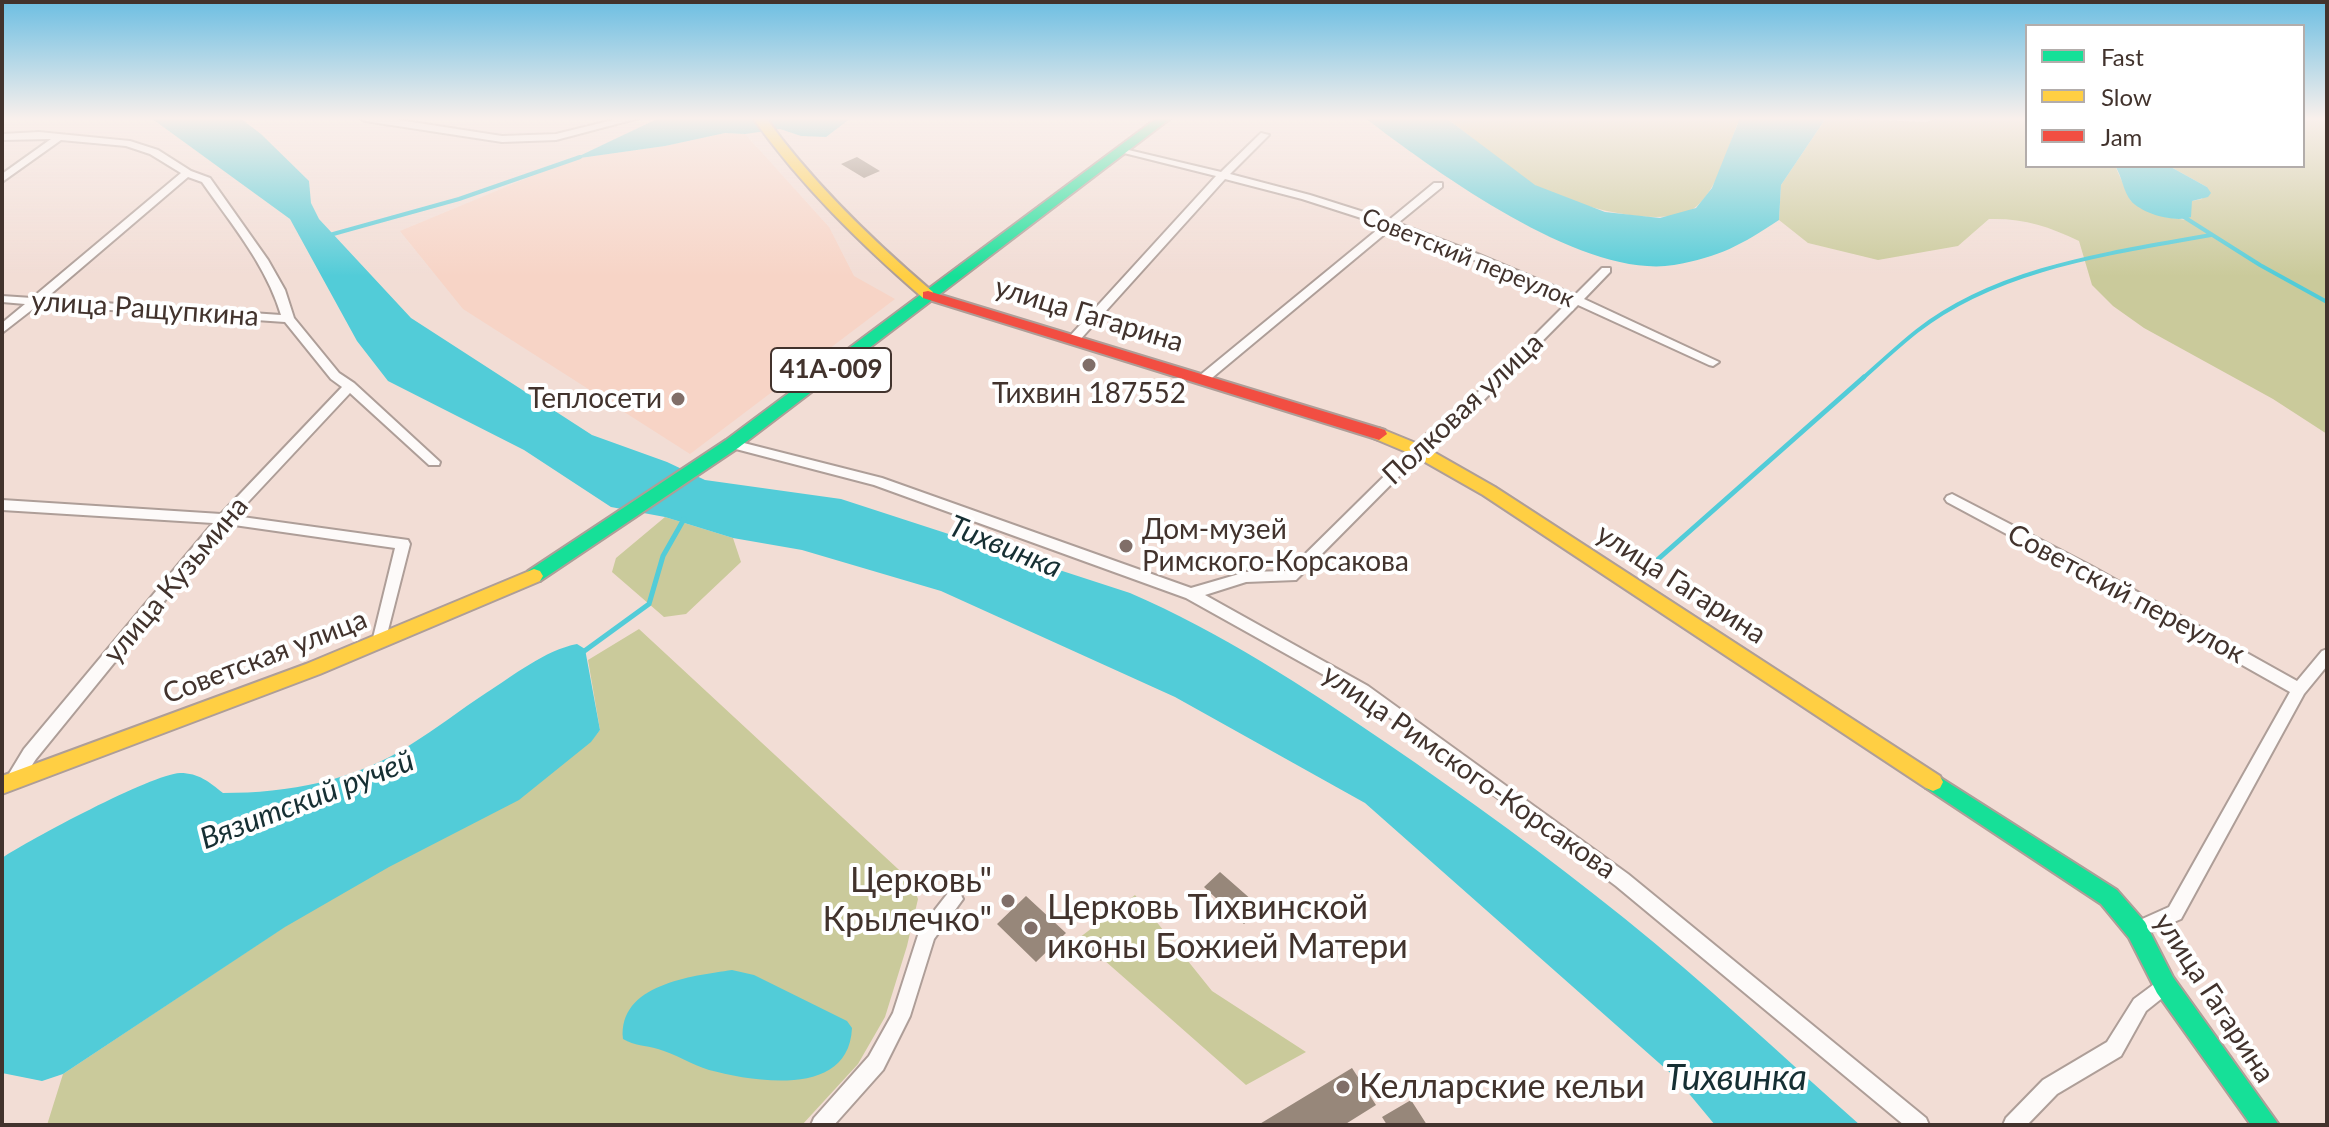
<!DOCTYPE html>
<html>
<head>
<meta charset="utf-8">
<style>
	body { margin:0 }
	#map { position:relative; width:2329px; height:1127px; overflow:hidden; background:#f2ddd5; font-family:Lato,sans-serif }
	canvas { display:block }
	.frame { position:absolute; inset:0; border:4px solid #42332d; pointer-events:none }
	.legend { position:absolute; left:2025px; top:24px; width:280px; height:144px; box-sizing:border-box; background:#fff; border:2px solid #b3adab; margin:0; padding:10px 14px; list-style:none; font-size:24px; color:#42332d }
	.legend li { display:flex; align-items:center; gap:16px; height:40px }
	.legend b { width:40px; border:2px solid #b3adab }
</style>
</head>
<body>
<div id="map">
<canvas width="2329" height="1127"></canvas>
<div class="frame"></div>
<ul class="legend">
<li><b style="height:10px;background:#16e098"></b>Fast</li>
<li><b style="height:10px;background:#ffcf43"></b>Slow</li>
<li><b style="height:10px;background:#f24e42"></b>Jam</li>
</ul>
</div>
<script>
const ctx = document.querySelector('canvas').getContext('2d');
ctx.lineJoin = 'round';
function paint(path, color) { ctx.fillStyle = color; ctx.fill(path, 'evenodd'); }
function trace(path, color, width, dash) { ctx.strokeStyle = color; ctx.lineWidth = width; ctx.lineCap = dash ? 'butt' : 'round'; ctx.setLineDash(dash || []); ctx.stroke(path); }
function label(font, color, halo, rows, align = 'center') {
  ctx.font = font + ' Lato,sans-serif'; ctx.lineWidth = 8; ctx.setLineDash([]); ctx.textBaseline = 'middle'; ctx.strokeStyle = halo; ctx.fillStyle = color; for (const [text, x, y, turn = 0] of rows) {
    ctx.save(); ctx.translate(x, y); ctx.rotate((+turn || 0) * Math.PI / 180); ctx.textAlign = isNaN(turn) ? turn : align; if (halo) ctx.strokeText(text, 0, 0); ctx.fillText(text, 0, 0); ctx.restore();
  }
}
paint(new Path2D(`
	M725 133 745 134 829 227 854 276 895 299 690 454 463 309 400 231 573 159 665 146Z`), '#f7d4c6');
paint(new Path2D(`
	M1446 118H1740C1728 145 1720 186 1697 206 1666 233 1566 204 1534 185 1503 166 1475 139 1446 118Z
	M1826 118 1926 122 1940 118H2027V166H2115L2131 201 2165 217 2186 220 2192 201 2202 199 2207 187 2169 166H2303V118H2327V434L2273 399 2144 328 2113 306 2092 285 2079 241C2048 226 2023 218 1989 219L1958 246 1878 260 1808 243 1779 220 1781 185Z
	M665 517 733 538 741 562 686 614 664 617 612 572 616 558Z
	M639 629 911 881 918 899 907 946 885 1017 858 1064 802 1125H47L63 1074 284 927 590 742 600 730 588 660Z
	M1135 895 1212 991 1306 1052 1246 1085 1079 938Z`), '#caca9b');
paint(new Path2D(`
	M151 118H240L261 134 309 181 311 203 319 219 411 318 592 435 667 462 705 480 841 499 1130 593C1220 632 1305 687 1385 742 1467 798 1547 856 1624 918 1705 983 1782 1056 1860 1125H1715L1676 1078 1365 803 1175 697 941 591 802 550 733 538 665 517 611 507 524 450 388 381 357 341 290 219Z
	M659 118H851L826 137 801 136 780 129 745 134 725 133 665 146 573 159Z
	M1365 118H1446L1535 185 1605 212 1660 218 1696 208 1712 188 1740 118H1826L1781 185 1779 220C1741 245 1720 257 1674 265 1583 280 1435 171 1365 118Z
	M2115 166H2169L2207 187 2211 193 2208 197 2192 201 2191 217C2175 223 2143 214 2131 201 2123 191 2122 176 2115 166Z
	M577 644 585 649 600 730 591 742 519 800 389 867 285 927 63 1074 42 1081 2 1073V858C29 840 152 774 180 773 199 773 209 782 223 793 289 793 354 781 410 745 436 729 460 710 486 693 513 676 545 650 577 644Z
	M732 970 754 975 847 1021 852 1028C849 1098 755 1082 709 1070 692 1065 676 1054 658 1049 645 1045 635 1046 623 1039 618 984 692 976 732 970Z`), '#52ccd8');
trace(new Path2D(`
	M2184 217 2260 265 2327 302
	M326 236 459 199 580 157
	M1862 379C1880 363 1898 346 1917 331 1999 267 2112 253 2211 235`), '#52ccd8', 4);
trace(new Path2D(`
	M1656 561 1864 377
	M583 652 649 604 663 556 684 519`), '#52ccd8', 5);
paint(new Path2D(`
	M857 157 880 171 864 178 841 164Z
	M1220 872 1261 908 1244 924 1204 887Z
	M1026 896 1066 933 1036 962 997 924Z
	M1100 937 1113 948 1101 961 1088 949Z
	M1352 1068 1376 1105 1344 1125H1258Z
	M1411 1100 1427 1125H1387L1382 1117Z`), '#97877a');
const street = new Path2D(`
	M360 118H386L502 136 556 134 621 118H639L556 140 502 142 365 121Z
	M39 132 130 141 158 150 191 171 210 178 268 260 285 290 294 318 339 373 354 383 440 462 439 465H429L350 393 235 516 408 540 410 544 384 646H374L372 642 395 548 227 524 36 759C28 770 21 792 6 787L4 782 24 749 213 523 2 510V500L221 514 342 387 331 379 285 322 38 305 2 333V323L25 304 2 302V296L32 298 181 173 150 154 126 146 61 140 2 182V174L51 139 2 140V134ZM188 177 202 182C232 225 266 265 281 315L45 299Z
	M1261 133 1269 135 1230 174 1310 195 1389 220 1434 183H1442V187L1398 223 1466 249 1575 295 1602 268H1610V272L1584 299 1719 362 1713 366 1709 365 1578 305 1461 423 1437 438 1296 580 1246 582 1205 595 1368 686 1628 874 1926 1118 1929 1125H1904L1616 886 1358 694 1186 598 874 485 732 448 726 444 732 440 882 478 1191 588 1246 572 1288 571 1429 432 1453 417 1569 301 1458 253 1392 228 1207 382H1199L1197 379 1199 376 1383 225 1302 199 1225 179 1077 343H1069V337L1216 176 1120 152V148L1221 172Z
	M1952 494 2091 566 2297 681 2322 651 2327 649V666L2304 694 2181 919 2137 938 2131 936 2128 930 2131 924 2169 907 2290 692 2081 574 1947 502 1945 499 1947 496Z
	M954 891 960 893 963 899 934 939 910 1016 883 1070 834 1125H811L814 1118 869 1056 893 1013 920 929 948 893Z
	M2165 976 2171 979 2174 985 2171 991 2146 1011 2121 1056 2057 1094 2027 1125H2003L2006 1118 2043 1080 2107 1042 2134 999Z`);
const fast = new Path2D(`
	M1157 118H1171L738 448 540 581H528L525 576 528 571 726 440Z
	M1933 773 2117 890 2145 922 2173 977 2279 1125H2251L2157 993 2129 938 2101 904 1926 788 1923 782 1926 776Z`);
const slow = new Path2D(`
	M753 118H766C813 183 872 240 933 292V298H923C861 244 801 186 753 118Z
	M1379 428 1423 446 1495 487 1940 776 1943 782 1940 788 1933 791 1926 788 1483 495 1411 454 1373 438 1371 434Z
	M534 569 540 571 543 576 540 581 320 674 2 794V776L306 664Z`);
const jam = new Path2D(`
	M928 291 1385 430 1387 434 1379 440 1373 438 923 298V292Z`);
trace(street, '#ae9e98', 4);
trace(fast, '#ae9e98', 4);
trace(slow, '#ae9e98', 4);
trace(jam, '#ae9e98', 4);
paint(street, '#fdfaf9');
paint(fast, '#16e098');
paint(slow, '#ffcf43');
paint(jam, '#f24e42');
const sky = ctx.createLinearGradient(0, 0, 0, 276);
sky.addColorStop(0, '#6cbee2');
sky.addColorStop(0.43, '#f9f0ec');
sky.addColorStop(1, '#f9f0ec00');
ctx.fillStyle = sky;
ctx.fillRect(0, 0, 2329, 276);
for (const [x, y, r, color] of [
	[1089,365,8,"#806e68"],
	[678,399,8,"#806e68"],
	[1126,546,8,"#806e68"],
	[1008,901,8,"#806e68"],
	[1031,928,8,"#806e68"],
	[1343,1087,8,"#806e68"]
]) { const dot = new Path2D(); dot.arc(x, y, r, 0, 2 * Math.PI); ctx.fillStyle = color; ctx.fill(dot); trace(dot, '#fff', 3); }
label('24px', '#42332d', '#fff', [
	["Советский переулок",1468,258,22]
]);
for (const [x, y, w] of [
	[831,370,120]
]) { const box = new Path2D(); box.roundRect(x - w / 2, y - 22, w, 44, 6); ctx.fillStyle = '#fff'; ctx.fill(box); trace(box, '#42332d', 2); }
label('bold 26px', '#42332d', null, [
	["41А-009",831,370]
]);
label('28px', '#42332d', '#fff', [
	["улица Ращупкина",145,309,4],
	["улица Гагарина",1089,315,17],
	["Полковая улица",1463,409,-43],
	["улица Кузьмина",176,580,-50],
	["улица Гагарина",1681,584,33],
	["Советский переулок",2126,594,28],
	["Советская улица",265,657,-21],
	["улица Римского-Корсакова",1469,772,35],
	["улица Гагарина",2214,998,57]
]);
label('28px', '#42332d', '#fff', [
	["Тихвин 187552",1089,394],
	["Теплосети",662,399,"right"],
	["Дом-музей",1142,530,"left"],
	["Римского-Корсакова",1142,562,"left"]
]);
label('italic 30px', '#162f33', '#fff', [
	["Тихвинка",1005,547,22],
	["Вязитский ручей",307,800,-21]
]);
label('34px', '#42332d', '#fff', [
	["Церковь\"",992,881,"right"],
	["Крылечко\"",992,920,"right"],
	["Церковь Тихвинской",1047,908],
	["иконы Божией Матери",1047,947],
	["Келларские кельи",1359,1087]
], 'left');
label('italic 36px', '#162f33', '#fff', [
	["Тихвинка",1736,1078]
]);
</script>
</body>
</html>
